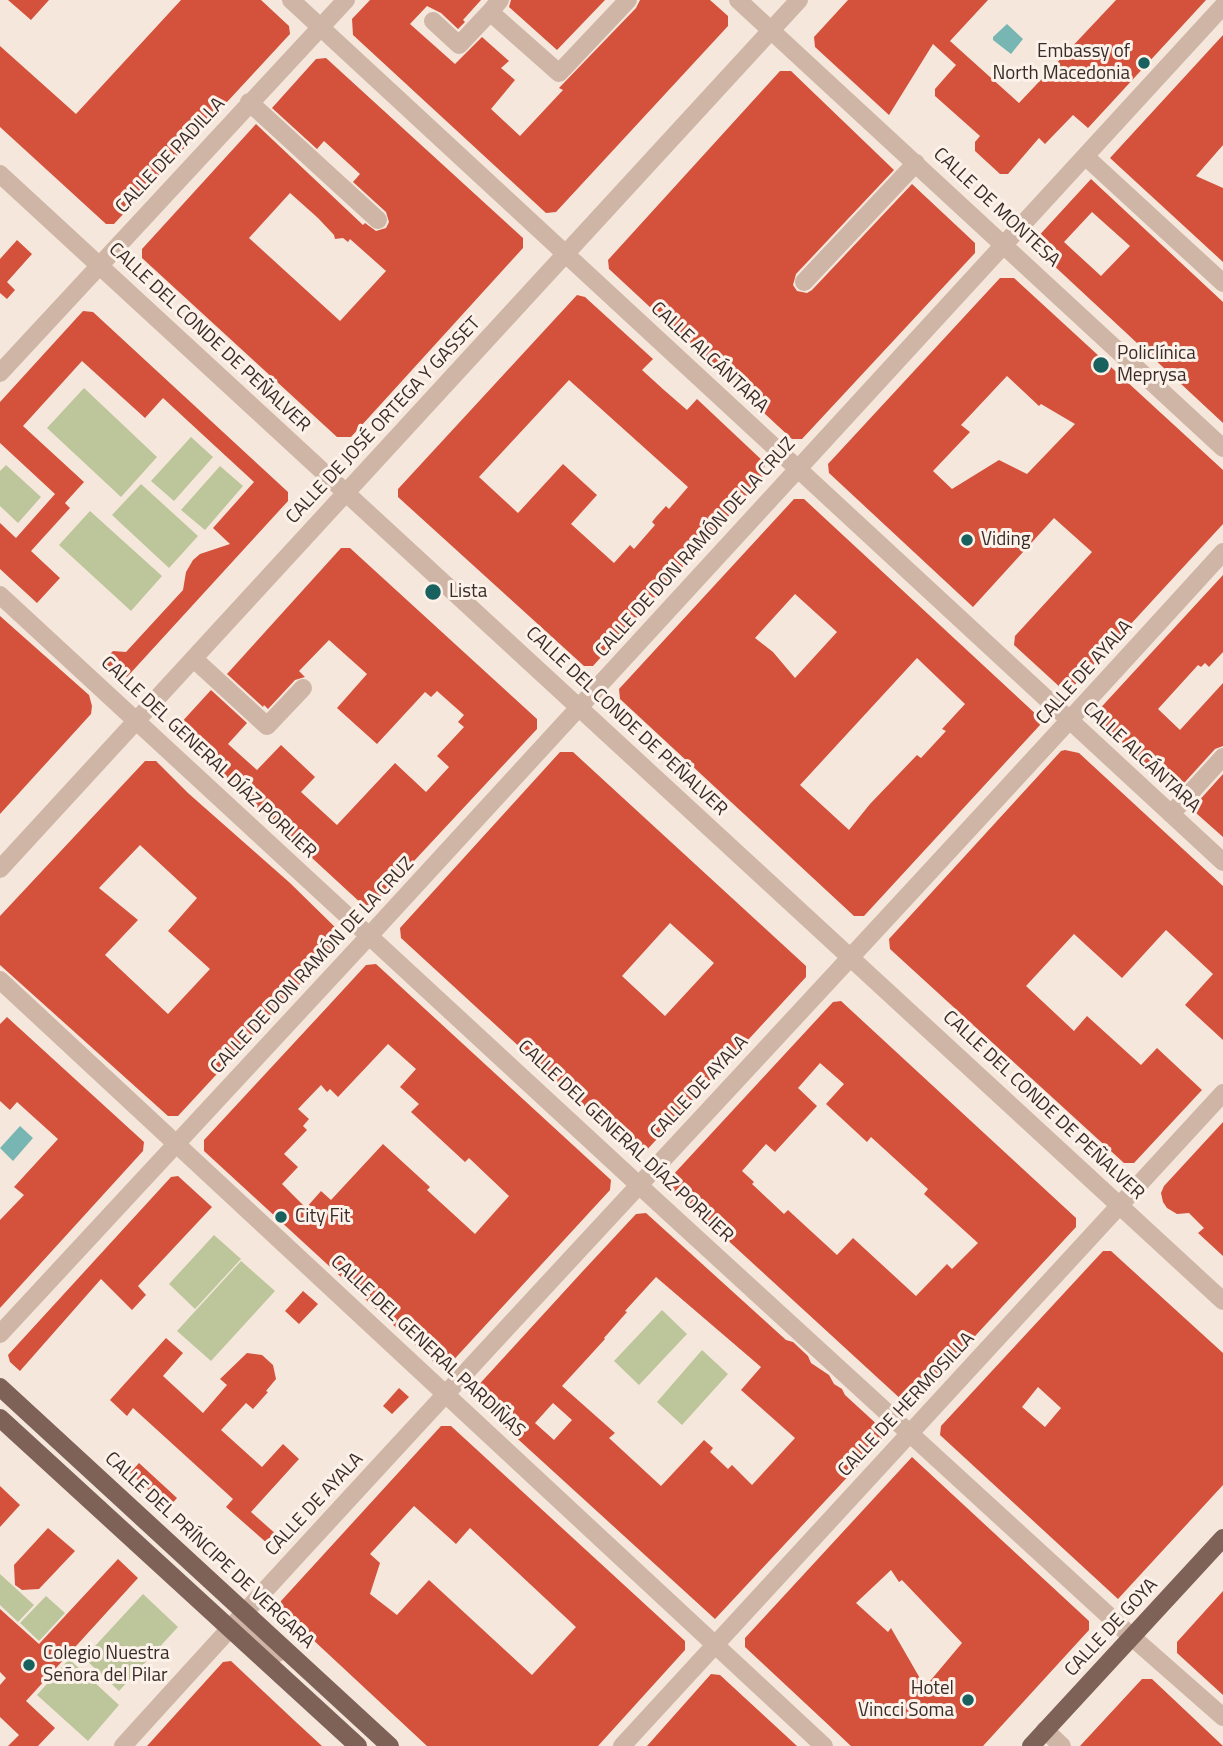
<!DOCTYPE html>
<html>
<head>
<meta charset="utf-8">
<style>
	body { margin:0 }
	canvas { display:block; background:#f5e7dc }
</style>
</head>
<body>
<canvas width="1223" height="1746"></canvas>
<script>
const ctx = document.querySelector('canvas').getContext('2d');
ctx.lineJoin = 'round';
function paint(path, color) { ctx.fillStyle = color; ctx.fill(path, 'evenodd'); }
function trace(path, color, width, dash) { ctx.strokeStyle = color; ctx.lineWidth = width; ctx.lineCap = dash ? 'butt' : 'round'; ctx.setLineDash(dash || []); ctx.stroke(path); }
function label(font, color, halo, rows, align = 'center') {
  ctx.font = font + ' "Titillium Web",sans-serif'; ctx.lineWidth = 6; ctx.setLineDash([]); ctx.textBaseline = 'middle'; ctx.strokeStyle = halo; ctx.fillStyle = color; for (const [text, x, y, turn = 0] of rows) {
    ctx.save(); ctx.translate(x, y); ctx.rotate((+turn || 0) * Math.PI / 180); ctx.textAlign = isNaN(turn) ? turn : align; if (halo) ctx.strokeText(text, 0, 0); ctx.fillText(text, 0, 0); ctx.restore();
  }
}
paint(new Path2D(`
	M84 388 157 457 121 497 47 428Z
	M191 437 213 457 174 501 151 481Z
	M6 465 41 497 18 523 0 506V471Z
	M220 466 243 486 205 530 181 510Z
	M141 484 198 536 169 568 112 515Z
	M90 511 162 576 131 611 59 545Z
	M214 1235 241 1259 195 1309 169 1284Z
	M241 1261 275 1291 211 1361 177 1331Z
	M662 1310 687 1334 639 1385 614 1361Z
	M702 1350 728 1374 682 1425 657 1402Z
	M0 1574 34 1605 18 1622 0 1605Z
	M143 1594 178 1627 119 1691 84 1658Z
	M46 1596 65 1613 39 1641 20 1623Z
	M69 1659 119 1705 88 1741 37 1695Z`), '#bcc69a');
paint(new Path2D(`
	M1007 24 1023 39 1011 54 993 40V37Z
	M20 1126 33 1138 13 1161 0 1148Z`), '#78b6b3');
paint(new Path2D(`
	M8 0H49L31 20Z
	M181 0H261L289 26 290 34 114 224H106L0 127V46L76 114Z
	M370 0H481L463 20 465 22 458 29 441 13 427 6 410 24 455 64 482 37 509 61 501 68 515 80 491 109 520 136 563 90 559 88 636 8 640 0H710L728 16V26L556 212 546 213 353 35 352 19Z
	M511 0H605L557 50 509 7Z
	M848 0H988L950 41 1019 103 1116 0H1206L1088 128 1073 115 1045 144 1039 138 1008 174H1000L975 151V142L980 136 935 96V89L956 65 933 44 889 115 815 47 814 37Z
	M1223 35V145L1196 176 1223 188V262L1110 158Z
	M326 58 523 238V248L351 437H337L142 258V249L256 124 363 225 365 223 376 231 386 228 389 222 386 212 353 182 360 174 324 141 317 149 272 108 316 59ZM290 193 318 218 334 235 335 239 343 238 348 242 350 239 386 271 340 321 249 238Z
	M780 71H791L894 170 796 274 793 285 797 291 807 293 812 290 912 184 975 243V253L802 439H792L609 269 608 260Z
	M1091 179 1223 302V423L1036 249 1035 240ZM1092 212 1130 246 1101 276 1064 242Z
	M17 240 32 254 7 282 15 290 7 299 0 293V259Z
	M1000 278H1014L1223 470V524L1070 690 1062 689 1014 645 1015 636 1092 552 1054 518 973 607 829 473 828 464ZM1007 376 1039 406 1041 404 1075 424 1027 474 999 460 952 489 933 471 970 432 961 425Z
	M577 295 585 297 653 359 642 370 664 390 687 410 697 399 765 463 762 479 593 666H584L398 497V489ZM569 380 688 487 669 509 666 506 656 517 652 522 655 525 634 549 630 545 614 563 571 524 597 495 563 464 518 513 479 477Z
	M83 311 93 312 288 492V501L127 677H117L102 663 113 651 126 652 183 590 186 572 193 560 200 554 230 544 213 528 254 482 163 398 145 418 82 361 23 426 84 482 65 503 70 508 31 551 60 578 37 603 0 569V523L16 538 55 494 0 443V402Z
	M794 499H804L1039 717 1040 725 864 916H854L620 699 619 689ZM795 594 837 632 795 678 773 652 755 638ZM917 658 965 704 942 729 946 731 921 758 917 755 870 804 849 830 800 785Z
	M341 548H350L537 719V729L373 905H363L235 787 180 734 179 730V725L211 690 247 723 228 744 257 770 281 745 315 777 301 792 337 825 395 763 426 792 449 767 437 756 464 727 458 722 464 715 437 691 431 697 425 692 377 744 337 708 367 674 329 640 299 671 305 677 295 680 268 709 264 705 263 707 227 674Z
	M1223 575V652L1209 667 1205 663 1201 667 1198 665 1158 709 1180 730 1223 683V746L1215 749 1185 782 1173 788 1165 784 1096 721 1094 715Z
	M0 616 89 695 92 706 91 714 0 814Z
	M1065 750 1079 753 1223 886V1040L1185 1005 1213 974 1166 930 1122 978 1074 934 1026 986 1074 1031 1087 1016 1141 1065 1157 1048 1202 1090 1134 1163H1124L890 949 889 939 1061 751Z
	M560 752H573L806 966V977L644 1153H635L401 938 400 928ZM670 923 714 963 665 1016 622 976Z
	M145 761H156L188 793 290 883 339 931V942L178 1116H168L0 965V916ZM140 845 197 898 168 931 210 969 168 1014 105 955 138 920 99 888Z
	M1223 774V837L1196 813V804Z
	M376 964 611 1180 610 1190 448 1366 439 1367 204 1151V1140L331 1003 366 965ZM388 1044 416 1069 400 1087 419 1104 411 1112 465 1162 469 1158 509 1196 475 1234 427 1190 430 1187 383 1144 331 1200 321 1191 306 1208 282 1184 298 1167 284 1154 307 1130 303 1126 309 1119 298 1109 321 1085 327 1092 330 1089 338 1097Z
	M841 1001 1076 1218V1227L914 1402H904L673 1190 672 1176 833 1002ZM820 1063 844 1084 826 1104 867 1142 871 1137 928 1189 924 1194 978 1243 952 1269 947 1264 916 1296 853 1238 837 1255 788 1210 784 1214 752 1184 754 1182 742 1171 766 1144 775 1152 817 1106 798 1088Z
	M7 1017 144 1142 143 1151 0 1308V1220L24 1195 14 1187 58 1139 17 1102 10 1110 0 1101V1024Z
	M1223 1122V1256L1198 1233 1204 1228 1189 1213 1177 1214 1167 1208 1163 1202 1161 1193 1164 1186Z
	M178 1176 212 1207 138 1286 146 1295 132 1310 101 1279 20 1371 10 1362 8 1355 171 1177Z
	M646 1213 786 1340 793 1342 808 1356 811 1363 829 1375 834 1384 842 1389 845 1395 881 1428 882 1440 715 1619 474 1399V1390L582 1272 636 1214ZM656 1277 761 1367 741 1390 795 1438 752 1485 732 1465 728 1469 710 1452 713 1448 704 1440 661 1486 609 1438 615 1433 562 1386 605 1339 604 1338 627 1312 625 1311ZM553 1403 572 1420 554 1440 535 1423Z
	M1103 1251H1111L1223 1353V1485L1118 1599 940 1435 941 1426ZM1038 1387 1061 1408 1045 1427 1022 1407Z
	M303 1291 318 1304 299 1324 285 1311Z
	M166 1338 183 1353 163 1376 203 1413 227 1385 220 1379 247 1353 262 1355 273 1365 276 1379 266 1391 268 1392 253 1409 246 1403 221 1430 262 1467 283 1444 299 1459 251 1512 277 1535 268 1544 226 1507 233 1499 133 1408 127 1416 110 1400Z
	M399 1388 409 1397 392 1414 383 1406Z
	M441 1426H451L685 1641V1650L598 1746H427L281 1610V1601ZM414 1506 456 1544 470 1528 576 1627 532 1675 429 1580 397 1615 370 1594 380 1563 370 1554Z
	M912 1457 1089 1621V1630L983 1746H851L745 1647V1638ZM891 1570 899 1582 902 1580 962 1643 925 1687 891 1628 888 1632 856 1603Z
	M139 1463 177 1498 168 1508 130 1473Z
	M0 1486 20 1505 0 1527Z
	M48 1528 75 1551 39 1589 22 1590 15 1585 14 1565Z
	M118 1559 138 1578 26 1701 55 1728 38 1746H8L19 1735 0 1717V1685L6 1678 0 1672V1609L39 1644Z
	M1223 1591V1695L1177 1653V1642Z
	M231 1661 297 1723 322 1746H147L223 1662Z
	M711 1674 720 1675 797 1746H647Z
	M1142 1679H1152L1223 1746H1080Z`), '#d4523c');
trace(new Path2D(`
	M291 0 1223 862
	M500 0 490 12 559 73 628 0
	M738 0 1223 448
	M433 21 459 45 490 12
	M249 102 378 220
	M1086 157 1223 283
	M0 174 1223 1301
	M804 282 916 163
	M0 373 346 0
	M0 595 655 1200 1132 1637 1223 1717
	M194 659 267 726 303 688
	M1171 814 1223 757
	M0 869 799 0
	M0 980 824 1746
	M0 1334 370 935 1223 6
	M229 1628 264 1640 278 1653
	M1045 1730 1062 1746
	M123 1746C486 1345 859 953 1223 552
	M622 1746 1223 1093`), '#cfb5a6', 18);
trace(new Path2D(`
	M0 1387 390 1746
	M0 1418 358 1746
	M1031 1746 1223 1538`), '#7e6157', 18);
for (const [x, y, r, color] of [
	[1144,63,7,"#18615f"],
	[1101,365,9,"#18615f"],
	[967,540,7,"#18615f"],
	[433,592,9,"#18615f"],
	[281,1217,7,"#18615f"],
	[29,1665,7,"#18615f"],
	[968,1700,7,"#18615f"]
]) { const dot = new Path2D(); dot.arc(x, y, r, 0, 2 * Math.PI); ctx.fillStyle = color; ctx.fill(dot); trace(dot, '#fcf2ea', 2.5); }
label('19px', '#3a2c28', '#fcf2ea', [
	["Embassy of",1130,52,"right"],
	["North Macedonia",1130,74,"right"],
	["Policlínica",1117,354],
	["Meprysa",1117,376],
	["Viding",981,540],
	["Lista",449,592],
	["City Fit",295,1217],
	["Colegio Nuestra",43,1654],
	["Señora del Pilar",43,1676],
	["Hotel",954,1689,"right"],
	["Vincci Soma",954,1711,"right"]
], 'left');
label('19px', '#3a2c28', '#fcf2ea', [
	["CALLE DE PADILLA",171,156,-47],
	["CALLE DE MONTESA",996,208,43],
	["CALLE DEL CONDE DE PEÑALVER",209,338,43],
	["CALLE ALCÁNTARA",709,358,43],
	["CALLE DE JOSÉ ORTEGA Y GASSET",384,421,-47],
	["CALLE DE DON RAMÓN DE LA CRUZ",696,548,-48],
	["CALLE DE AYALA",1085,673,-48],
	["CALLE DEL CONDE DE PEÑALVER",626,722,43],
	["CALLE DEL GENERAL DÍAZ PORLIER",208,758,43],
	["CALLE ALCÁNTARA",1141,758,43],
	["CALLE DE DON RAMÓN DE LA CRUZ",313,966,-47],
	["CALLE DE AYALA",700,1088,-47],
	["CALLE DEL CONDE DE PEÑALVER",1043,1106,43],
	["CALLE DEL GENERAL DÍAZ PORLIER",625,1142,43],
	["CALLE DEL GENERAL PARDIÑAS",427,1347,43],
	["CALLE DE HERMOSILLA",907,1405,-47],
	["CALLE DE AYALA",315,1505,-47],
	["CALLE DEL PRÍNCIPE DE VERGARA",209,1551,43],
	["CALLE DE GOYA",1112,1628,-47]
]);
</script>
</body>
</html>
